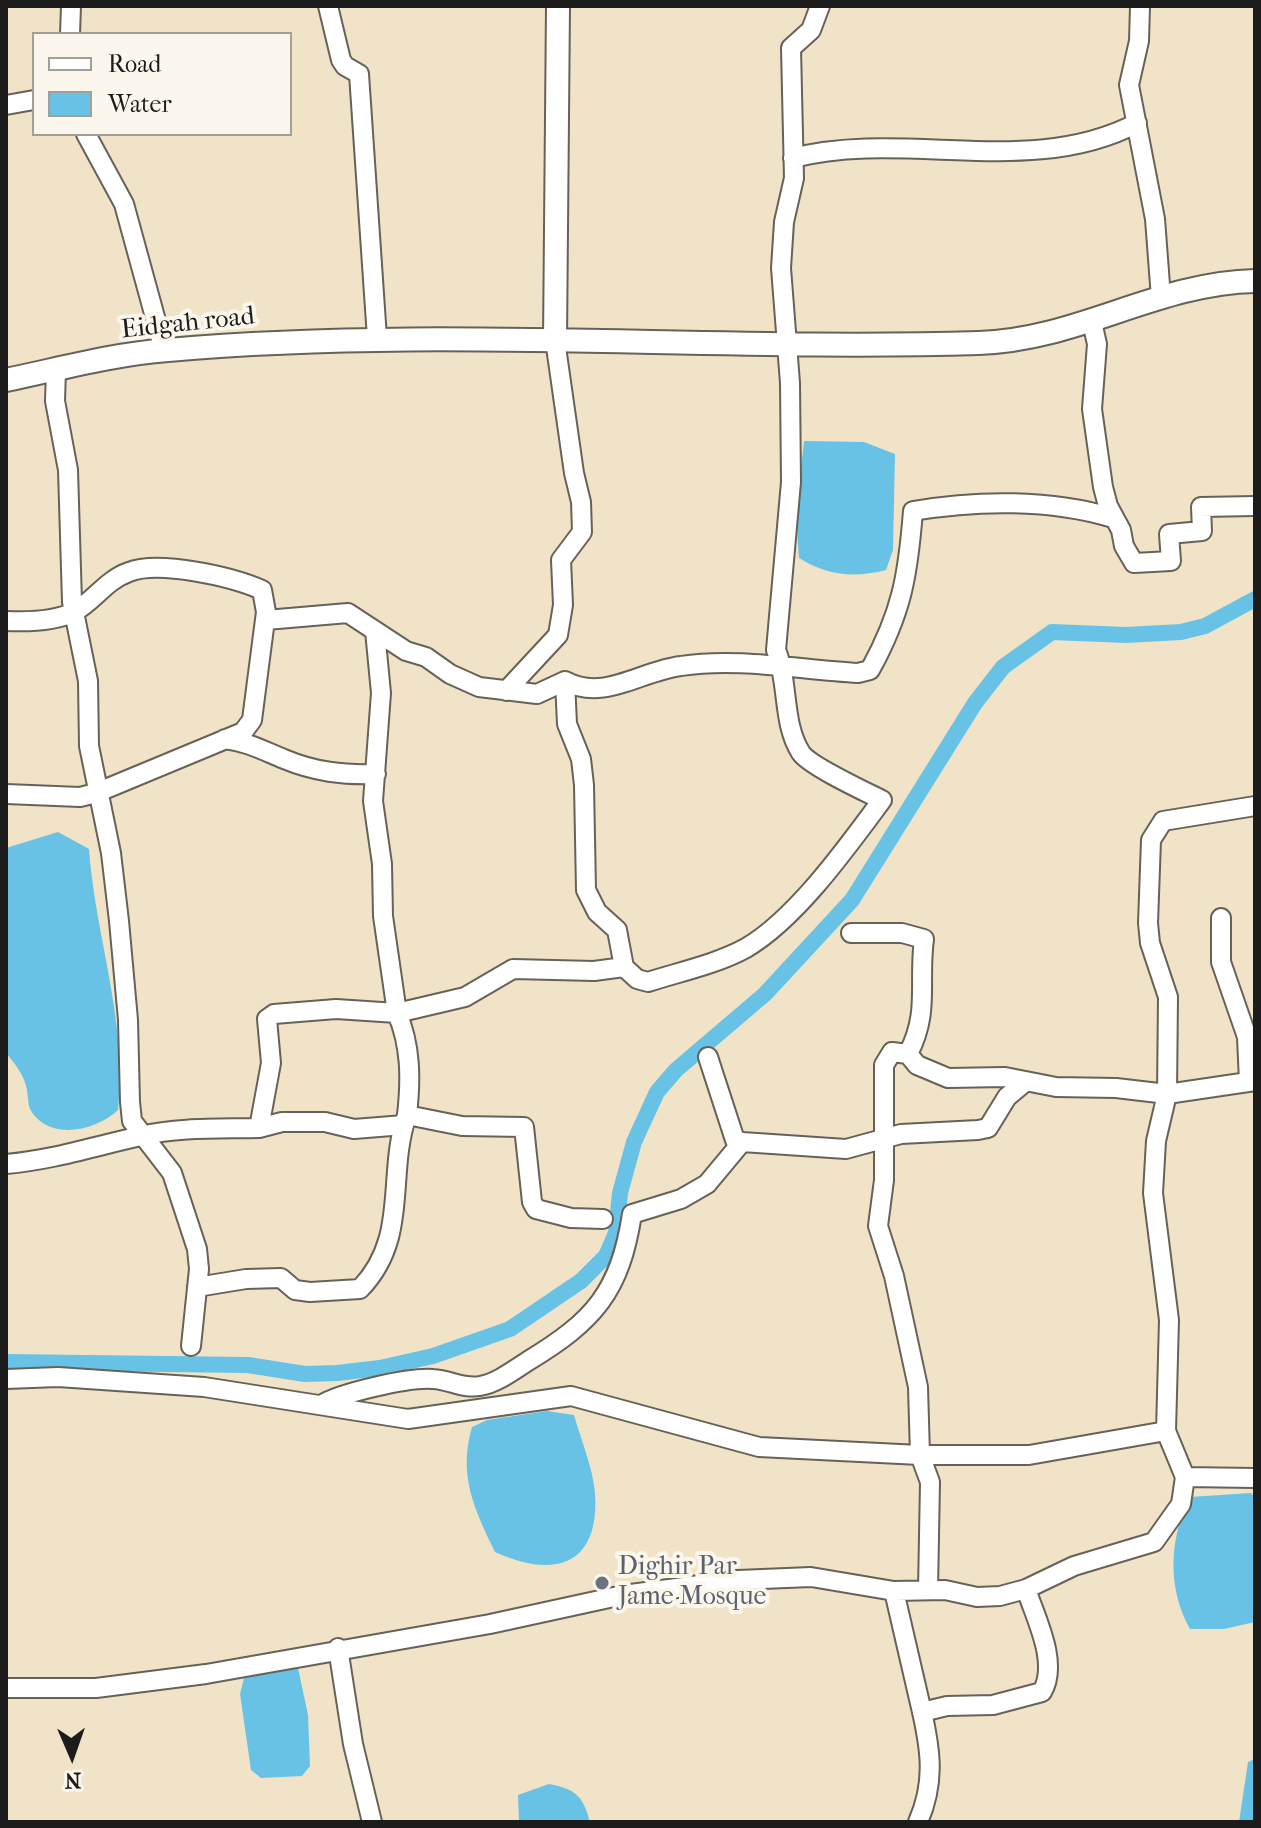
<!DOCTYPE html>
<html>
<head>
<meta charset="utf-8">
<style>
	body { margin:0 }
	#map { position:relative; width:1261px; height:1828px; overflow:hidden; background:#f1e3c7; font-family:"IM FELL French Canon",serif }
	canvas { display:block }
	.frame { position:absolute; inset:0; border:8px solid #1c1c1c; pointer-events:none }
	.legend { position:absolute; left:32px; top:32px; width:260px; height:104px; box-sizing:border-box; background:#fbf7ec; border:2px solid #a29f99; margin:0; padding:10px 14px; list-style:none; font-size:24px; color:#1c1c1c }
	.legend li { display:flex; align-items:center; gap:16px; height:40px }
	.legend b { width:40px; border:2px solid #a29f99 }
	.north { position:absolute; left:32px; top:1716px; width:80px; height:80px; -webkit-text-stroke:6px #fbf7ec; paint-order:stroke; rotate:178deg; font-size:22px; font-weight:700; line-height:32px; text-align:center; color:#1c1c1c }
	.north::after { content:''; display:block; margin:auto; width:28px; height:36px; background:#1c1c1c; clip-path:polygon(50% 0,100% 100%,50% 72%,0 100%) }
</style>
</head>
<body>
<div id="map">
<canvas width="1261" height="1828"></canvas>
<div class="frame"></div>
<ul class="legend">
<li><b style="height:10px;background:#fff"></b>Road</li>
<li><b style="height:22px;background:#68c2e5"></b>Water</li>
</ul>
<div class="north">N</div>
</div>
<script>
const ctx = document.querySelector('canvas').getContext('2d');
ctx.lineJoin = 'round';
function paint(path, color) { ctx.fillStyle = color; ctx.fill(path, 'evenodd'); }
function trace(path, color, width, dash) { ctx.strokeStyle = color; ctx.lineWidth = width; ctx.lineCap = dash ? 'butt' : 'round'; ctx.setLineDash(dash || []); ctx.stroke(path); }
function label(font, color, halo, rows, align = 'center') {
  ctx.font = font + ' "IM FELL French Canon",serif'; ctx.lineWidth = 8; ctx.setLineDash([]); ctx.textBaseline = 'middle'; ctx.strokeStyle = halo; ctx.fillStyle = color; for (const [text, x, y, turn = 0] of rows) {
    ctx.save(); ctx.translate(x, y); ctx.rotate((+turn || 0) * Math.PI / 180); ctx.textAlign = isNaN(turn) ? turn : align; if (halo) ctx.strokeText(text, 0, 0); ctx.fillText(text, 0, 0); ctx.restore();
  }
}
paint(new Path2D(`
	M804 441 864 442 895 454 893 550 886 570C854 578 828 576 799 558L796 514Z
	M58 832 89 849C95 936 128 1022 118 1110 96 1131 48 1142 30 1109 28 1104 28 1096 27 1090 24 1075 16 1065 6 1053V848Z
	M547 1411 574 1415C581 1440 593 1468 595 1493 600 1566 554 1579 495 1552 474 1509 458 1475 472 1427L487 1420Z
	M1251 1493 1255 1498V1622L1224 1629H1190C1167 1588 1169 1539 1190 1497Z
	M298 1668 308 1715 310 1766 302 1776 261 1778 251 1770 240 1694 244 1678Z
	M1255 1759V1822H1239L1248 1762Z
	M549 1784C576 1789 583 1796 590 1822H519L518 1795Z`), '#68c2e5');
trace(new Path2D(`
	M6 1362 248 1365 305 1374 337 1373 380 1368 433 1356 510 1329 581 1281 606 1256 616 1233 620 1193 634 1142 657 1092 676 1070 765 994 852 900 975 703 1003 667 1052 632 1126 635 1181 632 1205 626 1255 599`), '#68c2e5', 16);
const minor = new Path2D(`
	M328 6 341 60 345 66 359 74 377 338
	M1140 6 1139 41 1129 85 1155 219 1161 298
	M70 34 71 6
	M6 105 34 100
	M86 134 124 204 164 350
	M793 158C904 129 1031 179 1137 123
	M1092 322 1097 344 1092 409 1103 487 1108 506 1121 530 1124 546 1134 563 1171 561 1169 534 1202 531 1201 507 1255 506
	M56 370 55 401 68 470 72 602 88 681 89 746 111 853 119 921 128 1020 130 1102 132 1121 172 1173 197 1249 199 1269 191 1346
	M266 620 348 613 406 651 426 657 450 674 479 687 537 694 565 681C604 702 640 671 681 666 738 657 800 670 858 673L870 670C902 612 908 575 913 511 977 500 1051 499 1113 518
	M6 621C26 622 55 621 74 612 94 601 106 580 129 572 159 560 233 577 262 590L266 612 252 720 243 732 96 793 80 797 6 794
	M375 631 381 693 373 801 382 864 383 916 397 1013 465 997 513 969 594 971 624 967 637 979 648 982C679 972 717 964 746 948 796 919 848 846 882 800 866 792 810 766 801 753 782 724 789 682 776 650L791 482 790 383 781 268 784 222 794 178 791 48 811 30 820 6
	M565 681 567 724 581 759 584 785 586 890 597 912 617 930 624 967
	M506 691 558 635 563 605 561 560 582 532 581 502 574 473 555 340
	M225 739C248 742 264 751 284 759 315 772 343 775 376 774
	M1221 918V962L1247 1037 1249 1082
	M851 933H902L924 939C918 983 930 1012 908 1054L917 1065 948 1078 1005 1077 1056 1087 1116 1088 1167 1094 1255 1081
	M908 1054 892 1052 884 1065V1180L878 1226 894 1276 918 1387 920 1455 930 1482 928 1590
	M708 1057 735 1140 742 1142
	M259 1128 282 1122H325L354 1129 404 1125
	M6 1164C53 1160 95 1146 141 1136 179 1127 220 1129 259 1128L271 1063 267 1019 274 1014 336 1009 397 1013C411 1046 411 1079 407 1115
	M197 1287 246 1279 281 1278 295 1290 310 1292 360 1289C410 1237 386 1176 407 1115L462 1126 524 1127 532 1202 536 1209 571 1218 603 1219
	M6 1379 58 1377 204 1387 408 1419 571 1396 759 1447 920 1455H1029L1166 1431 1185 1477 1255 1478
	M321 1405C340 1393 409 1377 433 1379 450 1380 463 1389 480 1386 497 1383 514 1370 528 1361 594 1321 620 1292 632 1214L681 1199 707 1184 742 1142 846 1149 901 1134 978 1130 988 1128 1007 1097 1025 1082
	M1166 1431 1169 1320 1153 1193 1156 1141 1167 1094 1168 997 1150 943 1148 923 1151 840 1163 821 1255 806
	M894 1591 922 1712
	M338 1648 353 1744 372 1822
	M6 1688H96L206 1674 490 1624 623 1595 738 1580 811 1577 894 1591 945 1590 977 1597 1000 1596 1026 1589 1074 1566 1154 1542 1181 1504 1185 1477
	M918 1822C935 1783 931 1752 922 1712L947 1706 993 1705 1042 1692C1059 1663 1036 1619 1026 1589`);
const tertiary = new Path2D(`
	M555 340 558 6
	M6 380C59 369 114 354 168 350 438 326 708 351 979 343 1078 340 1157 283 1255 281`);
trace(minor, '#676258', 22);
trace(tertiary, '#676258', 26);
trace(minor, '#fff', 18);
trace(tertiary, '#fff', 22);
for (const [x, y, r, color] of [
	[602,1583,8,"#6b7280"]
]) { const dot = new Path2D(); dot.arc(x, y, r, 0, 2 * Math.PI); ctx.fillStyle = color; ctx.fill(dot); trace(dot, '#fbf7ec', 3); }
label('26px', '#1c1c1c', '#fbf7ec', [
	["Eidgah road",188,324,-6]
]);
label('26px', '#5b616d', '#fbf7ec', [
	["Dighir Par",618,1568],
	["Jame Mosque",618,1598]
], 'left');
</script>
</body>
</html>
